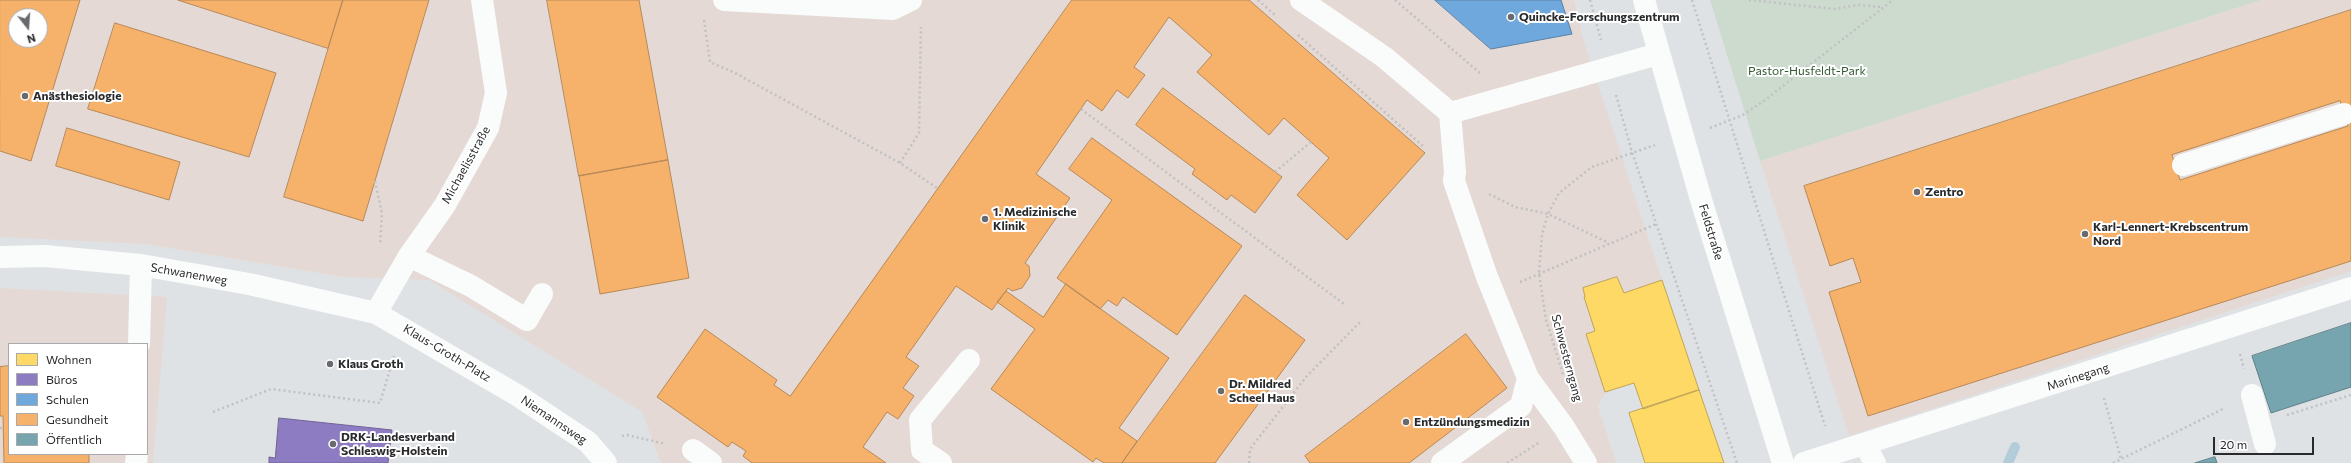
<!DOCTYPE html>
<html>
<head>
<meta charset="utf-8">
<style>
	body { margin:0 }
	#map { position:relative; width:2351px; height:463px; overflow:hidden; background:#dfe2e5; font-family:Commissioner,sans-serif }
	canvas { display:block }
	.legend { position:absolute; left:8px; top:343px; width:140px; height:112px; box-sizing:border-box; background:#fff; border:1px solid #a9aaab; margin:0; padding:5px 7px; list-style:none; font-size:12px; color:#292a2c }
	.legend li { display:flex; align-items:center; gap:8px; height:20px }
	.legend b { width:20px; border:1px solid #a9aaab }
	.north { position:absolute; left:8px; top:8px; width:40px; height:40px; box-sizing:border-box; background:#fff; border:1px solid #a9aaab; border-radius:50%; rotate:163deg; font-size:11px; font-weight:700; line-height:16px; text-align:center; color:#292a2c }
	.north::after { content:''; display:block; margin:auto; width:14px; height:18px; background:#696a6d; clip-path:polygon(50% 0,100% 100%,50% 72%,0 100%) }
	.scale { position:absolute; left:2213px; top:437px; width:101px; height:18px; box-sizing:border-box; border:2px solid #292a2c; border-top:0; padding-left:5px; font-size:12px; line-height:14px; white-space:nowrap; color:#292a2c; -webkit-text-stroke:3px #fff; paint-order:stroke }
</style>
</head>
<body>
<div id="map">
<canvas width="2351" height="463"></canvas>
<ul class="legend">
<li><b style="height:11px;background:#ffd966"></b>Wohnen</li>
<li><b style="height:11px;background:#8e7cc3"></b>Büros</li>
<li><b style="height:11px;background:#6fa8dc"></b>Schulen</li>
<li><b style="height:11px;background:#f6b26b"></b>Gesundheit</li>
<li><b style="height:11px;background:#76a5af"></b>Öffentlich</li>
</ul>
<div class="north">N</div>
<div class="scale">20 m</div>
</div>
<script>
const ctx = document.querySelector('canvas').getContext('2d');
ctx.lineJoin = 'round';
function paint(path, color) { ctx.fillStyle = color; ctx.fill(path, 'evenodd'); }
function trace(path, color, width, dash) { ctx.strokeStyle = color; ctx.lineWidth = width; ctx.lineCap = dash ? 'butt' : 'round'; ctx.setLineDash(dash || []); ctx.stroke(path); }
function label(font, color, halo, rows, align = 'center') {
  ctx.font = font + ' Commissioner,sans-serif'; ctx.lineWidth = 4; ctx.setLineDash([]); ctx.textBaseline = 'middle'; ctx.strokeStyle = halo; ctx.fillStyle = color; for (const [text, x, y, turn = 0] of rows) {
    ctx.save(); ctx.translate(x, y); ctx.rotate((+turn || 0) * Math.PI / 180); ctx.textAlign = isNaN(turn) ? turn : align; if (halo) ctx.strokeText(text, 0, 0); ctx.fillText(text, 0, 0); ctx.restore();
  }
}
paint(new Path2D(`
	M0 0H1574L1582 35 1662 280 1634 383 1605 393 1598 406 1616 463H661L642 412 429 280 343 277 145 244 0 237ZM16 16H40V40H16Z
	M2261 0H2351V271L1849 436 1760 161Z
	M0 288 167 297 153 463H0ZM9 344H147V454H9Z`), '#e4d9d4');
paint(new Path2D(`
	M1710 0H2261L1760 161Z`), '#ccdbce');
const homes = new Path2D(`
	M1617 277 1624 293 1662 280 1699 390 1643 409 1634 383 1605 392 1586 334 1595 331 1584 297H1585L1583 288Z
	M1699 390 1724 463H1645L1629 413Z`);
paint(homes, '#ffd966');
trace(homes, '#bfa455', 1);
const offices = new Path2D(`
	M279 418 392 430 388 463H269V457L275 458Z`);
paint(offices, '#8e7cc3');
trace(offices, '#706396', 1);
const schools = new Path2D(`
	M1435 0H1561L1572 34 1491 49Z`);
paint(schools, '#6fa8dc');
trace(schools, '#5a82a7', 1);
const health = new Path2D(`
	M0 0H80L31 161 0 151ZM16 16H40V40H16Z
	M178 0H343L328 48Z
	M343 0H429L363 221 284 197Z
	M547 0H639L668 160 579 176Z
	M1072 0H1249L1425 153 1347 240 1297 195 1329 158 1284 118 1269 135 1197 72 1212 55 1169 17 1134 67 1145 75 1128 98 1117 90 1102 111 1087 100 1036 174 1070 198 1025 263 1029 266 1030 276 1022 288 1012 291 1008 288 992 310 956 286 906 357 919 366 903 388 914 396 898 419 887 412 863 447 886 463H752L743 456 746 451 732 442 728 447 657 397 705 329 777 380 774 385 790 396Z
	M2351 10V261L1868 416 1829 292 1861 282 1853 258 1830 266 1804 186ZM2340 101 2348 126 2180 180 2172 155Z
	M115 23 276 73 249 157 88 109Z
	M1163 88 1282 177 1255 213 1231 195 1227 200 1192 174 1195 169 1136 125Z
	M67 128 180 162 169 200 56 166Z
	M1092 138 1242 246 1177 335 1123 297 1117 306 1108 300 1100 309 1057 278 1112 200 1069 169Z
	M668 160 689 278 600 294 579 176Z
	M1066 284 1169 358 1119 428 1137 441 1122 463H1104L1096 458 1093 462 991 389 1035 329 997 302 1006 291 1043 317Z
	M1245 295 1305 340 1215 463H1122Z
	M1466 334 1507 388 1409 463H1310L1305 456Z
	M9 366V454H89V463H4L3 416H0V367Z`);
paint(health, '#f6b26b');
trace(health, '#b88958', 1);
const public = new Path2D(`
	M2351 323V387L2271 413 2252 356Z
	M2215 457 2217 463H2195Z`);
paint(public, '#76a5af');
trace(public, '#5f8088', 1);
trace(new Path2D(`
	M2008 463 2015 447`), '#b2ccda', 10);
trace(new Path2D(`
	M1258 0 1276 16
	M1395 0 1481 74
	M1590 0 1601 40
	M1692 0 1825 426
	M1749 0 1835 9 1857 5 1883 7
	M704 20 710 62 737 74 900 163 937 188
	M1298 35 1424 147
	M1616 95 1632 152 1737 463
	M1081 109 1344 304
	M1710 128 1743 115 1765 100 1893 0
	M900 163 919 133 921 27
	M1275 172 1311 142
	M375 181 382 214 380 245
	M1489 194 1515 207 1548 214 1609 243
	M1520 282 1656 224
	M2240 354 2244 369
	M1563 374 1546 320 1539 273 1542 234 1548 214 1559 193 1592 167 1655 145
	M2104 398 2121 459
	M213 412 271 389 380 403 394 356
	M2287 415 2351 395
	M0 428H3
	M622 436 627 435 666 444
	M1249 463 1250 449 1306 377 1362 320
	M1507 463 1540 442
	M2113 463 2225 408`), '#c0c1c2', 2.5, [2, 3]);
trace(new Path2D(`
	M724 0 893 9 911 0
	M1301 0 1384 57 1450 113 1455 172 1454 181 1487 277 1528 378 1521 406 1442 463
	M1644 0 1702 203 1783 463
	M1450 113 1658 54
	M2183 165 2344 114
	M409 256 471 286 527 320 542 294
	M0 257 45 256 141 265 249 284 376 313 517 395 588 442 606 463
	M376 313 409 256 445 205 488 128 496 93 482 0
	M139 344 141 265
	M1528 378 1564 427 1586 463
	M2252 395 2265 444
	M1865 445 1875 463
	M693 450 711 463
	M136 463 137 454
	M941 463 922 450 920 420 969 360
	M1804 463 2351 288`), '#fafbfb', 22);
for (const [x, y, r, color] of [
	[1511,17,4,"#696a6d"],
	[25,96,4,"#696a6d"],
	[1917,192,4,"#696a6d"],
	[985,219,4,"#696a6d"],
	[2085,234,4,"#696a6d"],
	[330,364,4,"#696a6d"],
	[1221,391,4,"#696a6d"],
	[1406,422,4,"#696a6d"],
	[333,444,4,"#696a6d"]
]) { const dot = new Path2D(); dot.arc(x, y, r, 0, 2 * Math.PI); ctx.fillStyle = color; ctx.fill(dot); trace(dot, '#fff', 1.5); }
label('bold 12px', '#292a2c', '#fff', [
	["Quincke-Forschungszentrum",1519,17],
	["Anästhesiologie",33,96],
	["Zentro",1925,192],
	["1. Medizinische",993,212],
	["Klinik",993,226],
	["Karl-Lennert-Krebscentrum",2093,227],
	["Nord",2093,241],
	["Klaus Groth",338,364],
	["Dr. Mildred",1229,384],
	["Scheel Haus",1229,398],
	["Entzündungsmedizin",1414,422],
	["DRK-Landesverband",341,437],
	["Schleswig-Holstein",341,451]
], 'left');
label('12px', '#315831', '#fff', [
	["Pastor-Husfeldt-Park",1807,71]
]);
label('12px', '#292a2c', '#fff', [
	["Michaelisstraße",466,165,-61],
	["Feldstraße",1711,232,73],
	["Schwanenweg",189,274,10],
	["Klaus-Groth-Platz",447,353,31],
	["Schwesterngang",1567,358,75],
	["Marinegang",2078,377,-18],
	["Niemannsweg",554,420,34]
]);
</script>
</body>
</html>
